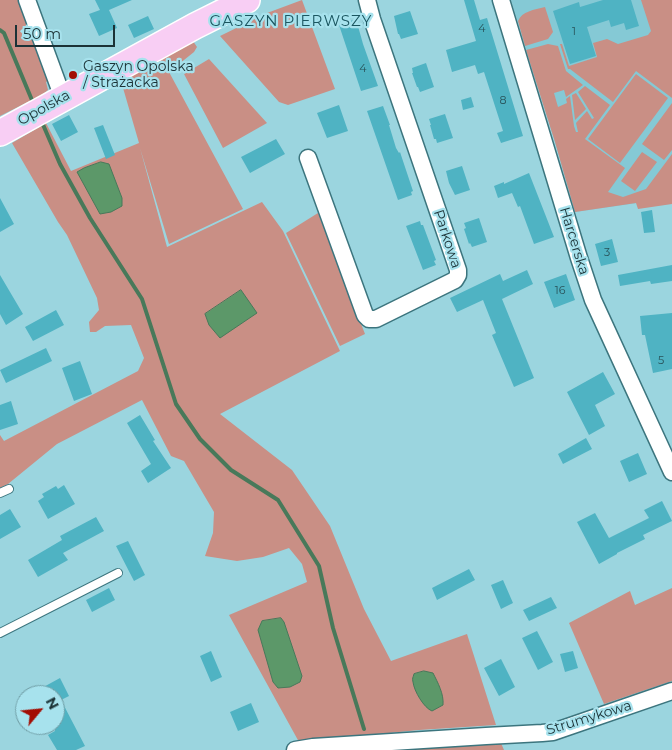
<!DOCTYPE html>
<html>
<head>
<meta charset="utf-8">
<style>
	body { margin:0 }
	#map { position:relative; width:672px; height:750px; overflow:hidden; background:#9bd5df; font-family:Montserrat,sans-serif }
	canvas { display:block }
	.north { position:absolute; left:15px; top:685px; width:50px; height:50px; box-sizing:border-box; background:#a7e2ed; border:1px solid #6f9ca4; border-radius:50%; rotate:62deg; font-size:14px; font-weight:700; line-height:20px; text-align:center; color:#1b3236 }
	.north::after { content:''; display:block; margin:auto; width:18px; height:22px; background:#a30d03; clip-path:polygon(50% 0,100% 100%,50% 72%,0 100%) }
	.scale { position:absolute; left:15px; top:25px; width:100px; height:22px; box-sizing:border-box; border:2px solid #1b3236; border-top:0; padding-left:6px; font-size:15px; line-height:18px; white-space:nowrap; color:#1b3236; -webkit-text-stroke:4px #a7e2ed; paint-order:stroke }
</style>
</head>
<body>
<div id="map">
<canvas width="672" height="750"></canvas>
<div class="north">N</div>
<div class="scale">50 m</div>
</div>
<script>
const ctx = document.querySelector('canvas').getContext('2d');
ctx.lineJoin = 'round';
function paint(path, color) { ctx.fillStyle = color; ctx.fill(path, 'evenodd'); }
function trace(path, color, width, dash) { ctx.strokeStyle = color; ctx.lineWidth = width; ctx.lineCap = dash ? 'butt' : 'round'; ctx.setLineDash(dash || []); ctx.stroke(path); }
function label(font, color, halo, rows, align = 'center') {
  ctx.font = font + ' Montserrat,sans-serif'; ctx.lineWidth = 4.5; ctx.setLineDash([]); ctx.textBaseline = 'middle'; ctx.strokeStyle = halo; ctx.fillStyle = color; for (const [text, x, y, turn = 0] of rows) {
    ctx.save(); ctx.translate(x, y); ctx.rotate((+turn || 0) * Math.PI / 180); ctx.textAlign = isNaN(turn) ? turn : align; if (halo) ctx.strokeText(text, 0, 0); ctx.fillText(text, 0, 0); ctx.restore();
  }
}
paint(new Path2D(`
	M511 0H672V198L575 212 555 142Z`), '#85c9d5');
paint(new Path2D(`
	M0 0H21L50 80 46 82 48 90 42 95 0 116Z
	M302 0 335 89 288 105 279 102 220 36 267 13Z
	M641 0H672V98L636 71 613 102 570 69H568L560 44H562L569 66 597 57 593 43 607 39 618 44 648 35 651 31Z
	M545 7 553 32 548 39 525 46 518 21C522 11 534 10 545 7Z
	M193 41 197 47 194 52 169 72 243 209 169 244 140 148 167 247 262 202 283 231 340 351 220 414 292 470 330 526 364 609 391 661 467 634 496 725 419 730 299 742 229 615 307 582 302 564 289 548 263 557 237 561 205 556 213 533 214 512 184 461 171 456 142 400 57 444 8 484 0 488V435L4 441 138 371 144 358 131 325 105 326 96 332H90L89 322 99 310 97 298 67 235 58 222 12 143 46 123 71 171 139 143 121 81Z
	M548 44 558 46 566 71 583 85 566 97 564 90 554 93 558 107 567 103 566 99 570 96 574 126 576 132H578L576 123 587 111 592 119 594 118 578 92 585 86 610 105 585 139 625 168 608 192 623 197 646 189 672 154V204L638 209 636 203 575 212 555 142 526 50Z
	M209 59 267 123 223 148 184 74Z
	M636 74 668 98 620 163 588 139Z
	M576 93 586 109 575 120 572 95Z
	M672 103V150L664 160 642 144Z
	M642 152 657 162 635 191 621 181Z
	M318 213 365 334 340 346 286 233Z
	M672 588V681L604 704 569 623 630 591 635 605Z
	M501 743 504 750H408Z`), '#c98f85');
const water = new Path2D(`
	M101 162 109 164 122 198V206L111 212 100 214 77 172 84 168Z
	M241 290 257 313 220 338 209 325 205 314Z
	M281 618 284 622 302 676 300 682 290 687 278 688 273 682 258 630 262 621Z
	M424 671 433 673C438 683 444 694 443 705L432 711C424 708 414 691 413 682 412 678 413 678 414 674Z`);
paint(water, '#5c9869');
trace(water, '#48795a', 1);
trace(new Path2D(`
	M0 30 4 33 34 105
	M41 120 60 164 90 218 142 299 176 404 200 439 231 470 278 500 319 566 333 628 364 729`), '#48795a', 4);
paint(new Path2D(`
	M95 0H132L109 10 117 28 99 36 89 14 100 10Z
	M464 0H474L480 20 487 18 523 136 501 143 497 133 503 131 484 72 478 74 475 65 452 72 446 50 476 41Z
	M603 0H631L639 26 626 30 624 23 611 27 609 20 587 27 596 56 570 64 553 11 579 2 580 7Z
	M410 11 418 34 401 39 399 34H398L394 16Z
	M148 16 154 29 134 38 128 25Z
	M356 19 363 44 378 86 361 91 339 25Z
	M426 63 434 87 420 92 418 87H417L412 73H413L412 68Z
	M471 97 474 107 463 110 461 100Z
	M339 105 348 131 327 138 317 113Z
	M383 106 390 125H389L396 148 399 153 400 152 413 191 411 192 412 195 398 200 367 111Z
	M445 114 453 138 437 143 436 139H434L430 125H431L429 119Z
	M69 115 78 132 61 141 52 124Z
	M103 125 115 155 106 159 94 128Z
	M276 139 285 154 250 173 241 157Z
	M462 166 470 190 455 195 449 183 446 171Z
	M529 173 554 237 534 244 520 206 518 207 512 193 498 198 494 186 504 182V184Z
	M0 198 14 224 0 232Z
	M652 210 655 232 644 233 641 212Z
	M479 218 487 242 472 247 470 243 469 244 464 229 466 228 464 223Z
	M420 221 421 225H423L436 260 434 261 436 265 423 270 406 226Z
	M612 239 618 262 601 266 595 244Z
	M672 265V281L651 284 650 281 620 286 618 275Z
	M527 270 533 284 502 299 534 378 514 387 492 335 496 333 483 300 457 312 450 298 500 274 503 281Z
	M566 274 575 300 554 308 544 282Z
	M0 275 23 314 6 325 0 314Z
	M56 310 64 325 33 341 25 327Z
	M672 313V369L653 373 645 335H642L640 316Z
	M46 348 52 361 6 383 0 370Z
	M80 361 92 394 74 401 62 368Z
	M603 372 615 394 595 405 605 426 589 435 567 392Z
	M11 401 18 424 0 430V405Z
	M140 415 155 440 153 441 171 468 148 483 141 471 151 464 127 423Z
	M586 438 592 449 563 464 558 454Z
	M638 453 647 474 629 482 620 461Z
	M64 485 75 504 48 519 38 501 44 497 42 494 56 486 58 489Z
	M662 501 672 521 643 535 645 539 617 553V554L599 564 577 522 595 513 609 538 649 518 644 510Z
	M10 509 21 527 0 539V515Z
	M96 517 104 531 63 553 68 560 38 577 28 560 62 540 60 536Z
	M128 541 145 575 134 581 116 546Z
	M469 569 475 580 437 600 432 588Z
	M503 580 513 603 501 609 491 585Z
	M109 588 115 600 92 612 86 600Z
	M551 597 557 608 529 621 523 610Z
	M537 631 553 662 538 670 522 638Z
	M211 651 222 677 211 682 200 656Z
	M573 651 578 668 565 672 560 654Z
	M501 659 515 687 499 696 484 668Z
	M60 678 69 696 61 700 85 746 76 750H57L48 735 55 731V695H29Z
	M251 703 259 722 238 731 230 712Z`), '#4fb3c3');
const service = new Path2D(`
	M0 493 9 489
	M0 633 118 573`);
const minor = new Path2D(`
	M27 0 63 98
	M501 0 579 258 593 300 672 472
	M308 158 365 315 369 319H376L455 280 458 275V270L372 19 367 0
	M295 750 313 747 486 736 542 733 553 732 672 691`);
const primary = new Path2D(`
	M0 133 195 26 247 0`);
trace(service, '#3c757e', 10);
trace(minor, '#3c757e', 19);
trace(primary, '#fff', 28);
trace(service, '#fff', 8);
trace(minor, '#fff', 16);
trace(primary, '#f8cef4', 25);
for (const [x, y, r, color] of [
	[73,75,5,"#a30d03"]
]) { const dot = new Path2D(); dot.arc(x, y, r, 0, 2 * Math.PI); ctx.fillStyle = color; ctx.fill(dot); trace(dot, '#a7e2ed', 2); }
label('11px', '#285259', null, [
	["4",482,29],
	["1",574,32],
	["4",363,69],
	["8",503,101],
	["3",607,253],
	["16",560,291],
	["5",661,361]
]);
label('14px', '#1b3236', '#a7e2ed', [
	["Gaszyn Opolska",83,67],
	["/ Strażacka",83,83]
], 'left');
label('14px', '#1b3236', '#a7e2ed', [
	["Opolska",44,108,-29],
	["Parkowa",447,239,72],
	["Harcerska",574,241,73],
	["Strumykowa",589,718,-17]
]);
ctx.letterSpacing = '1px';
label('15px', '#1b5660', '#a7e2ed', [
	["GASZYN PIERWSZY",291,22]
]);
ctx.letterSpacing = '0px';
</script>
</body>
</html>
